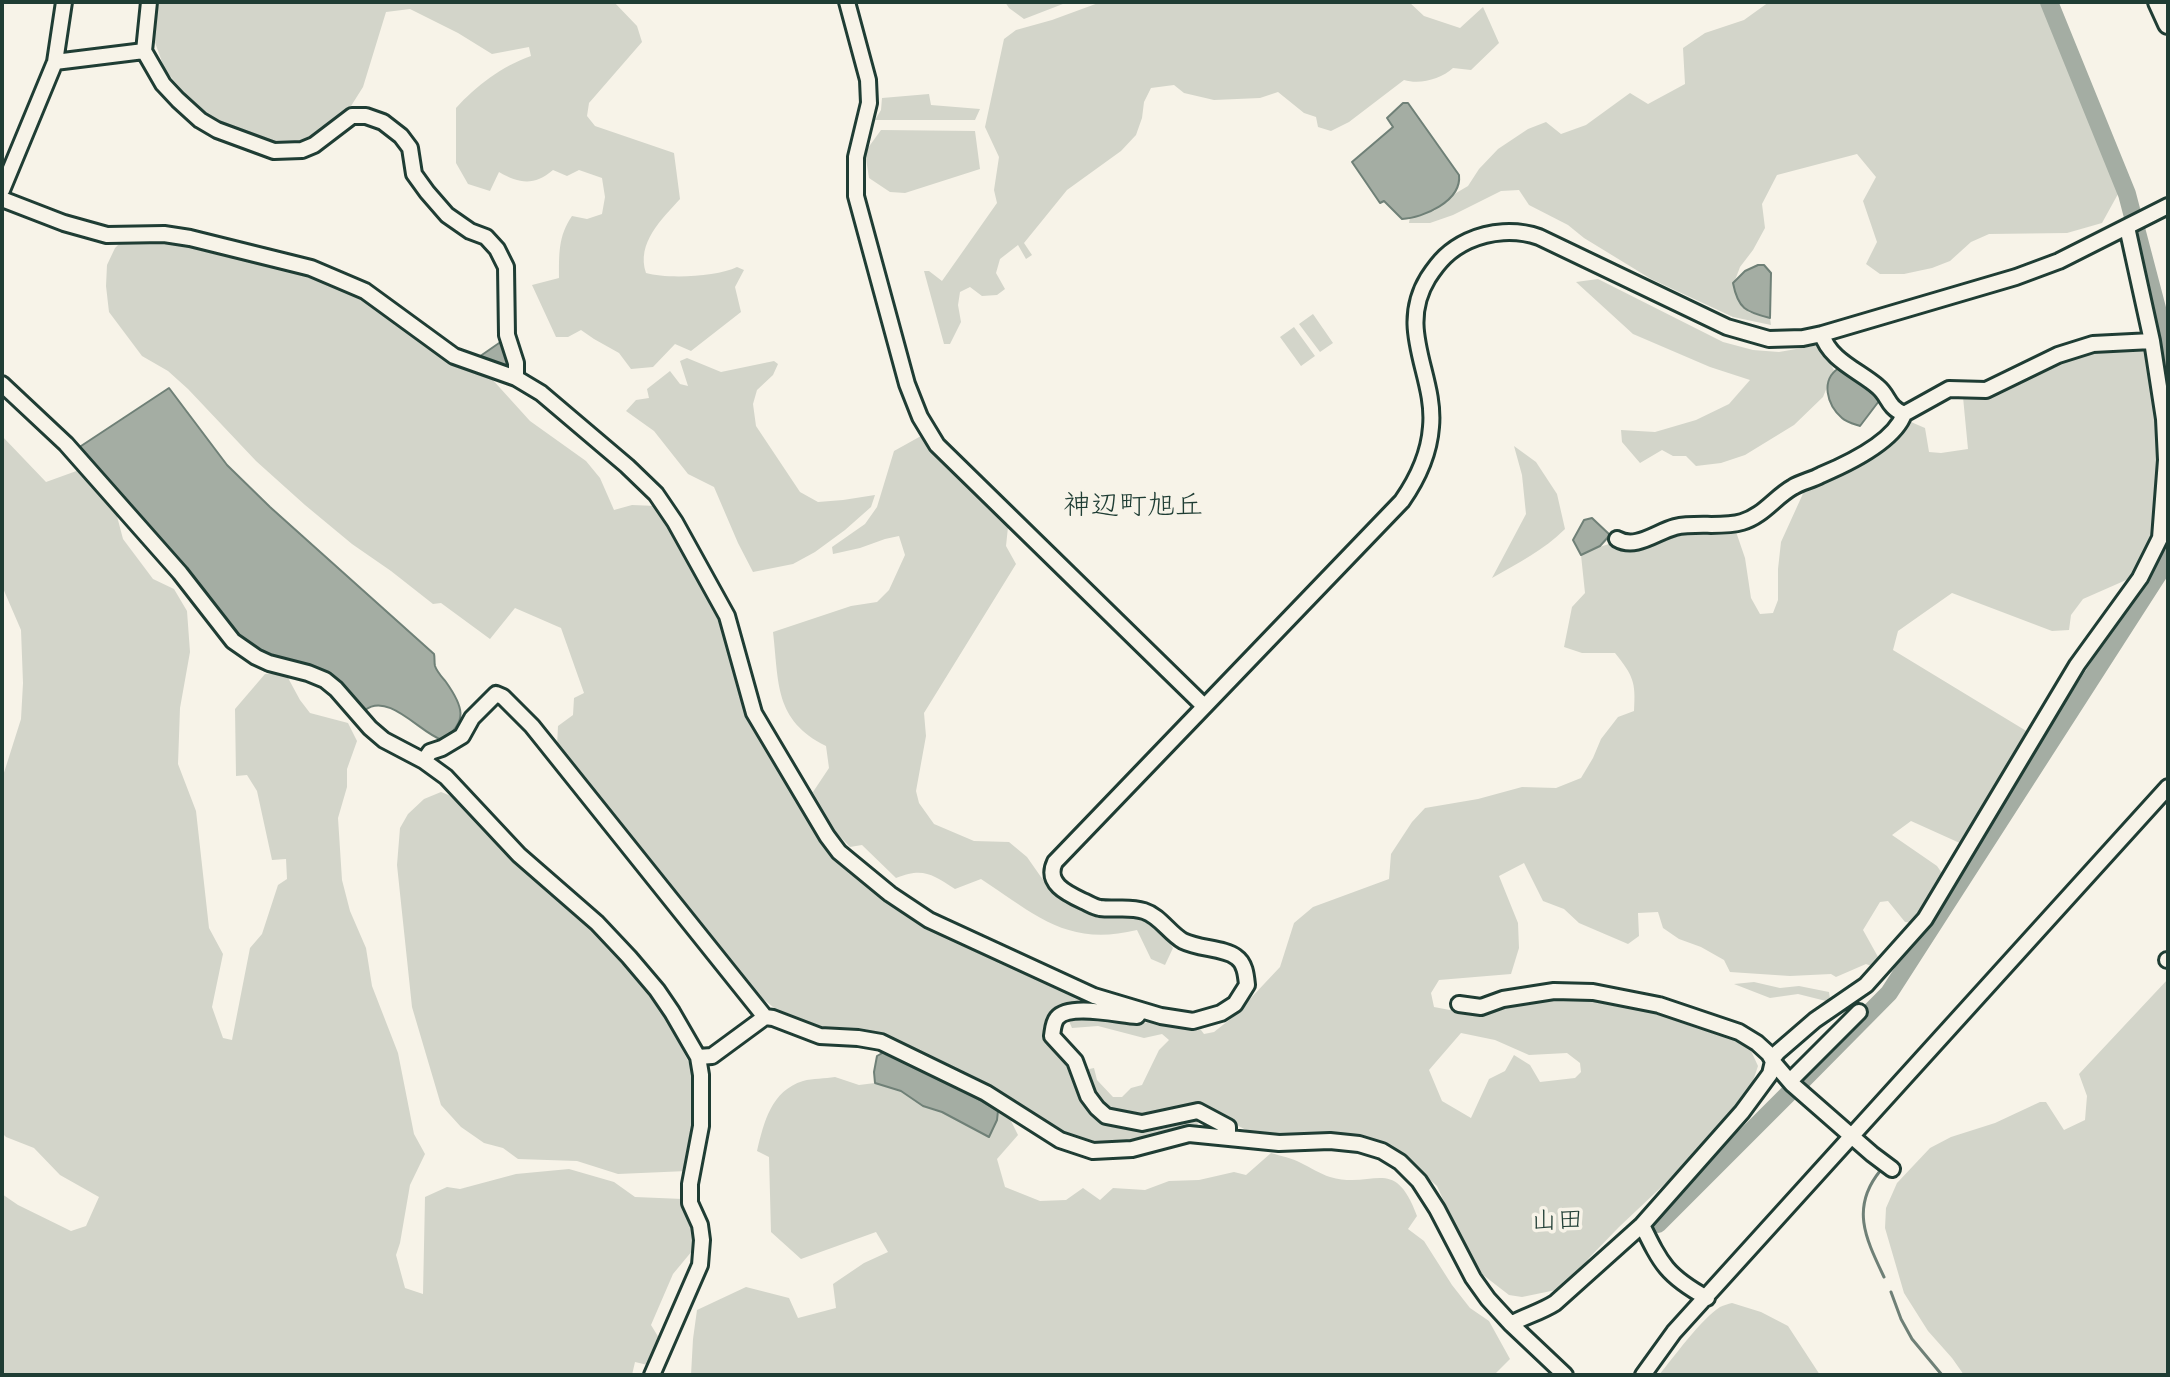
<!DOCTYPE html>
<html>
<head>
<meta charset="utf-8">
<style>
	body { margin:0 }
	#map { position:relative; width:2170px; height:1377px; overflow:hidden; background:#f7f3e8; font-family:"Gochi Hand",sans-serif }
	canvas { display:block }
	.frame { position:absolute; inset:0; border:4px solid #1f3d34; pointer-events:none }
</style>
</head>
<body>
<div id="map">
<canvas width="2170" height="1377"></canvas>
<div class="frame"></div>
</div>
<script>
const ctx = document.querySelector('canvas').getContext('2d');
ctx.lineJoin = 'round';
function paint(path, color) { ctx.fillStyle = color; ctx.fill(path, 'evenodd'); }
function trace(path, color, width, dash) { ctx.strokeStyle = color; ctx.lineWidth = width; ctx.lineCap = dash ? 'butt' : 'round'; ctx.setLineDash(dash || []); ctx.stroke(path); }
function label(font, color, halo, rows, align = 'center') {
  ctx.font = font + ' "Gochi Hand","Klee One",sans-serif'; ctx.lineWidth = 7; ctx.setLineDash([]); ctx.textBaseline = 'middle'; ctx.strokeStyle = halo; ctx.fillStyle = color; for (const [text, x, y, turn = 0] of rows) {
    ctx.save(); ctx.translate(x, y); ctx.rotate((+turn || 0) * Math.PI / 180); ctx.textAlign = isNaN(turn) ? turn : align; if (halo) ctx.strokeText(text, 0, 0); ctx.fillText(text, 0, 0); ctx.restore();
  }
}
paint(new Path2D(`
	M159 2H614L637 26 642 42 589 103 587 116 595 126 674 153 680 199C662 219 636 243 646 273 667 279 717 277 737 267L744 270 735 287 741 312 691 351 675 344 653 367 631 369 619 353 594 339 581 330 568 337H556L532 285 559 278C559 255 558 236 572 216L587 219 602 214 605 197 602 178 579 170 567 176 553 170C534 186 520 184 499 172L490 191 468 184 456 163V108C476 86 502 66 531 56L529 47 492 54 458 33 410 9 386 12 363 87 346 114 328 130 294 143 256 140 198 109 165 70 153 37Z
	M1005 2H1068L1024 19 1009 8Z
	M1101 2H1409L1424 16 1460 28 1483 7 1499 43 1471 70 1453 68C1441 79 1420 85 1404 80L1349 122 1331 131 1318 127 1316 117 1304 113 1278 92 1260 98 1214 100 1184 93 1174 85 1151 88 1144 102 1142 118 1136 135 1121 151 1067 190 1024 243 1032 255 1026 259 1018 245 1000 259 996 273 1005 289 997 295 982 296 970 287 960 292 958 305 961 322 950 344H944L924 271H929L942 281 997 203 994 190 999 157 985 127 1004 39 1016 30 1052 20Z
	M1769 2H2043L2070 59 2119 181 2118 194 2102 223 2067 233 1989 234 1971 242 1950 261 1932 268 1904 274H1880L1866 264 1877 242 1863 201 1876 177 1857 154 1777 175 1762 204 1765 228 1753 250 1740 267 1734 283 1748 312 1770 318 1771 325 1733 317 1651 279 1584 238 1568 225 1529 205 1519 190 1501 191 1453 215 1430 223H1409L1410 217 1434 211 1451 196 1468 186 1479 169 1498 149 1528 129 1546 122 1561 134 1586 125 1630 93 1648 104 1685 84 1683 48 1705 33 1744 20Z
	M929 94 931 105 980 109 975 120H875L881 110 882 98Z
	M881 130 975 131 980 169 905 193 890 192 869 178 865 152Z
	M124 239 190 240 305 270 366 298 491 378 530 421 586 461 600 478 614 510 632 505 656 506 685 545 726 617 752 713 826 836 879 890 1088 998 1091 1005 1049 1018 1100 1117 1199 1118 1197 1127 1170 1130 1112 1146 1092 1145 1073 1141 885 1038 819 1030 797 1023 773 1007 751 989 557 747 558 726 573 715 574 698 584 693 561 628 515 608 490 639 441 603 433 604 391 571 352 544 305 505 256 461 188 389 168 371 142 356 109 312 106 286 107 265 115 248Z
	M1598 279 1723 342 1753 350 1779 352 1819 345 1834 370 1823 397 1794 425 1745 455 1721 463 1696 466 1686 456H1673L1662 450 1640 463 1622 442 1621 430 1655 432 1696 420 1729 404 1750 380 1710 367 1633 334 1576 282Z
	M1313 314 1333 343 1320 352 1299 324Z
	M1294 327 1315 356 1301 366 1280 337Z
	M2131 345 2149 350 2159 403 2155 537 2133 577 2083 599 2071 615 2069 630 2052 631 1952 593 1898 631 1893 650 2028 732 1962 844 1911 821 1892 835 1937 866 1946 879 1916 923 1905 922 1888 901 1880 902 1863 930 1882 964 1874 967 1866 964 1836 977 1831 974 1790 976 1730 972 1724 960 1701 947 1679 939 1663 928 1658 912 1638 913 1639 936 1628 944 1579 923 1564 909 1543 901 1524 863 1499 876 1518 923 1519 948 1511 974 1439 980 1431 993 1434 1007 1476 1015 1508 1002 1589 994 1638 1009 1662 1012 1747 1042 1758 1066 1752 1084 1733 1111 1690 1160 1619 1227 1589 1258 1569 1284 1556 1290 1522 1297 1509 1295 1474 1268 1437 1186 1401 1155 1373 1141 1352 1135 1282 1137 1248 1131 1199 1105 1179 1108 1163 1114 1144 1116 1118 1113 1102 1106 1093 1094 1085 1070 1094 1068 1097 1080 1113 1097H1122L1131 1088 1142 1085 1159 1050 1169 1040 1162 1034 1144 1038 1098 1026 1072 1028 1068 1019 1077 1015 1095 1016 1128 1024 1152 1022 1201 1030 1204 1034 1214 1032 1233 1017 1280 967 1294 923 1313 907 1389 879 1391 854 1412 822 1425 808 1478 799 1522 787 1556 788 1581 778 1593 758 1601 739 1618 717 1634 711C1636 681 1633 676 1615 653H1582L1564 647 1572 607 1585 593 1581 555C1628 532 1683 531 1734 526L1745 558 1751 598 1760 614 1773 613 1778 600V569L1781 542 1806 487 1876 449 1911 422 1925 428 1929 452 1941 453 1968 449 1963 397 1969 392 2088 349ZM1461 1033 1495 1040 1529 1055 1567 1053 1580 1063 1581 1072 1575 1078 1540 1082 1530 1065 1514 1055 1505 1071 1489 1079 1471 1118 1442 1101 1429 1070Z
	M687 358 721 372 774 361 778 364 773 375 757 390 753 404 756 426 800 492 818 502 843 500 875 495 871 507 845 530 815 552 793 564 753 572 738 543 714 487 688 474 654 431 626 411 636 400 649 398 647 389 670 371 680 384 688 386 680 361Z
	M2 436 46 482 82 469 113 501 123 539 153 579 174 589 187 611 190 652 180 708 178 764 196 811 209 928 223 954 212 1007 223 1038 232 1040 250 948 262 934 278 885 287 879 286 859 272 860 257 791 247 775 236 776 235 709 265 674 277 673 287 676 300 700 310 713 348 723 357 741 347 769V787L338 818 342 880 350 911 366 948 372 986 398 1053 414 1134 425 1154 410 1185 400 1243 396 1255 405 1288 423 1294 425 1197 447 1187 460 1189 516 1174 569 1169 614 1182 635 1197 683 1199 697 1245 673 1274 651 1325 659 1338 652 1366 635 1362 632 1375H2V1194L18 1205 71 1231 86 1226 99 1197 60 1175 34 1148 6 1137 2 1133V779L21 719 23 683 21 630 2 586Z
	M921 436C948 469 976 498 1008 527L1006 546 1016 564 924 713 926 736 916 791 919 803 934 824 974 841 1009 842 1027 857 1041 877 1065 903 1089 914 1122 910 1151 917 1173 948 1165 965 1151 959 1137 930C1067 947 1036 915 981 879L955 889C932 874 923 867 896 878L862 845 850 847 828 824 813 792 829 768 826 746C774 720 779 683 773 632L851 606 877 602 889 590 905 555 899 536 885 539 860 548 833 554 832 547 865 524 877 507 894 451Z
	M1514 446 1536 462 1557 494 1565 529C1544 550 1518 563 1492 578L1526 514 1522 475Z
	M441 792 451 796 514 856 595 928 654 993 693 1071 696 1088V1122L687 1171 618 1174 577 1161 518 1159 503 1148 484 1143 461 1127 441 1105 412 1007 397 865 400 828 408 814 424 799Z
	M2168 979V1375H1964L1952 1358 1928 1331 1904 1293 1885 1228 1886 1208 1897 1183 1930 1148 1951 1137 1995 1123 2040 1102H2046L2064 1130 2085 1120 2087 1096 2079 1074Z
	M1754 982 1780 988 1799 986 1829 992 1830 999 1826 1001 1798 994 1770 998 1734 984Z
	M835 1077 859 1085 875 1083 901 1091 923 1106 942 1112 988 1137 997 1120 998 1111 1008 1115 1018 1135 997 1159 1005 1187 1040 1201 1066 1200 1083 1188 1100 1200 1113 1188 1145 1190 1169 1181 1199 1180 1234 1172 1246 1175 1271 1153C1281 1156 1292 1158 1301 1163 1310 1167 1320 1174 1330 1177 1374 1190 1394 1154 1417 1216L1408 1229 1424 1241 1452 1285 1470 1308 1489 1321 1510 1359 1494 1375H691L693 1339 697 1310 746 1287 789 1298 798 1318 836 1308 833 1284 864 1263 888 1252 876 1232 801 1259 771 1232 769 1157 757 1151C764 1122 771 1091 803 1081 813 1078 825 1079 835 1077Z
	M1732 1303 1761 1312 1788 1326 1820 1375H1659C1673 1358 1702 1318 1720 1307 1724 1305 1728 1304 1732 1303Z`), '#d3d5ca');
const water = new Path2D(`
	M1403 103H1408L1459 175C1462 201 1423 218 1402 219L1384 201 1380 203 1352 162 1393 127 1387 118Z
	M1758 265H1764L1771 273 1770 318C1746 312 1738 309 1733 283L1745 271Z
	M502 341 511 356V371L476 359Z
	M1839 368 1874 392 1879 401 1860 426C1854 424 1846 422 1842 418 1827 405 1820 380 1839 368Z
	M169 388 227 465 270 507 434 654C435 658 434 662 435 666 437 672 442 677 446 682 463 706 469 722 442 740 420 733 389 692 365 710H360L348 694 273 660 239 641 160 539 78 448Z
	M1592 518 1610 535 1600 546 1581 555 1573 540 1584 520Z
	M884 1052C924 1068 962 1088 998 1111L997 1120 989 1137 942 1112 923 1106 901 1091 875 1083 874 1072 877 1056Z`);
paint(water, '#a4ada3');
trace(water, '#6f8077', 2);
trace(new Path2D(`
	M1861 1154 1880 1171C1850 1208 1866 1239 1884 1277
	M1891 1292 1901 1319 1912 1339 1942 1375`), '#6f8077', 3);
trace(new Path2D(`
	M2049 2 2127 194 2159 316 2168 362
	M1799 1084 1889 993 2159 573 2168 551
	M1658 1224 1792 1090`), '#a4ada3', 18);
const minor = new Path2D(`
	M149 2 144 51 163 84 178 100 200 120 217 130 274 151 302 150 314 145 352 116H366L383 122 401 136 410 148 414 174 427 192 447 215 470 231 486 237 497 249 506 267 507 335 516 363V378
	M847 2 868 80 869 103 856 157V196L907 384 920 417 937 445 1204 706
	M55 62 144 51
	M2 190 55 62 64 2
	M2 199 64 223 107 235 164 234 190 238 311 268 365 291 454 356 516 378 541 393 627 466 656 494 675 522 727 616 754 713 827 836 839 852 890 894 929 920 1094 996 1161 1016 1193 1021 1221 1013 1235 1004 1247 985C1246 975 1245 963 1236 957 1225 948 1199 949 1183 941 1169 933 1160 916 1144 911 1129 906 1115 910 1100 908 1094 907 1088 903 1083 901 1066 893 1045 883 1055 862L1402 501C1418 478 1429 455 1431 427 1436 375 1396 330 1428 278 1439 261 1449 250 1468 241 1490 231 1516 229 1539 237L1727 327 1769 339 1803 338 1822 334 2016 277 2059 261 2168 206
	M1822 334C1829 360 1860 371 1878 387 1889 396 1887 407 1904 414L1949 389 1986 390 2058 355 2093 344 2152 341
	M2 384 66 444 180 573 233 641 256 657 269 663 308 673 325 680 336 689 370 728 384 740 424 761 446 777 519 855 597 923 629 957 657 990 672 1012 698 1057 701 1075V1126L690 1184V1203L700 1225 702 1240 700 1265 652 1375
	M1617 539C1636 550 1656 532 1675 527 1696 522 1722 528 1742 522 1763 516 1775 497 1793 487 1801 482 1812 480 1821 475 1847 464 1894 442 1904 414
	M424 761 430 752 442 748 462 736 472 718 496 694 503 697 532 726 765 1017
	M2167 960H2168
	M1459 1004 1481 1007 1503 999 1554 991 1593 992 1659 1005 1739 1032 1757 1043 1769 1054 1774 1063 1792 1084 1872 1154 1892 1169
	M1140 1012 1137 1016C1119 1015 1069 1003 1057 1018 1053 1023 1053 1030 1052 1036L1075 1061 1088 1096 1097 1108 1106 1116 1142 1123 1198 1111 1228 1127V1137
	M698 1057 712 1056 765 1017 773 1018 820 1036 858 1038 881 1042 986 1093 1060 1140 1093 1151 1132 1149 1189 1134 1279 1143 1330 1141 1359 1144 1382 1151 1400 1162 1419 1181 1437 1209 1473 1278 1488 1299 1511 1324 1565 1375
	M1790 1081 1859 1012
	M1642 1225C1661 1264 1667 1276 1707 1298
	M1511 1324C1525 1316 1541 1312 1555 1303L1642 1225 1742 1112 1770 1074 1774 1057 1778 1052 1815 1020 1866 985 1925 919 2077 665 2140 578 2160 538 2166 460 2164 419 2152 341 2127 227
	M1643 1375 1674 1332 2168 787`);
const major = new Path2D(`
	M2158 2 2168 24`);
trace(minor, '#1f3d34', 20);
trace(major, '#1f3d34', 24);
trace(minor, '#f7f3e8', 14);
trace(major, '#f7f3e8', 18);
label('26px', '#1f3d34', '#f7f3e8', [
	["山田",1557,1224]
]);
label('28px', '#1f3d34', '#f7f3e8', [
	["神辺町旭丘",1133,510]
]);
</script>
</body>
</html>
